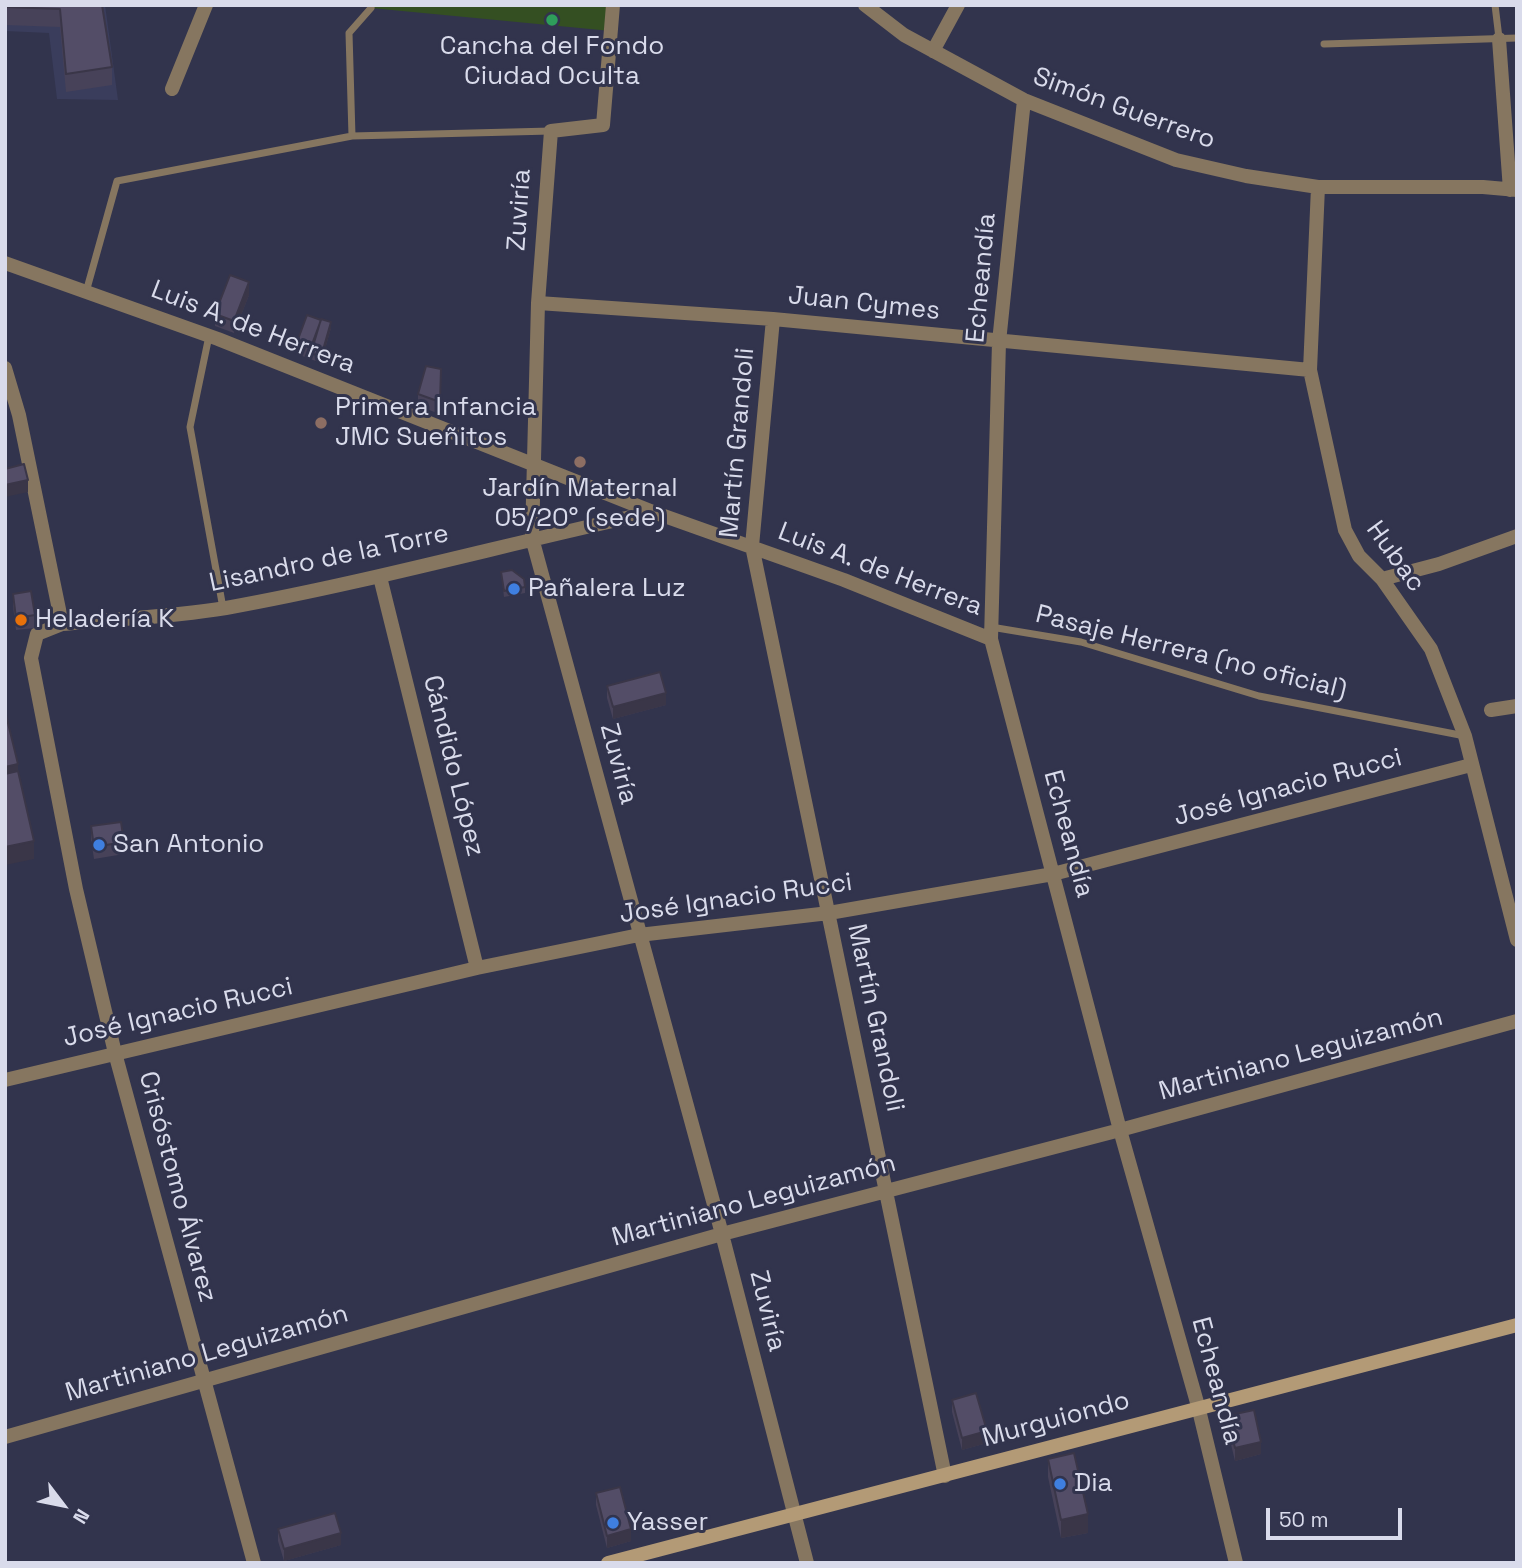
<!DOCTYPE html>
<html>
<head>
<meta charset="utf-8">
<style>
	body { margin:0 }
	#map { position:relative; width:1522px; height:1568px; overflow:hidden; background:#32344d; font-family:"Space Grotesk",sans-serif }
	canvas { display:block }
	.frame { position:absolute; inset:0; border:7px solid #d9dbeb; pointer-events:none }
	.north { position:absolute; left:28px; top:1470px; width:70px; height:70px; -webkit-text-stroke:5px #32344d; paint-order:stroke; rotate:122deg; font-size:19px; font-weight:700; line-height:28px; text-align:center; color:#d9dbeb }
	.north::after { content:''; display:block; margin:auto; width:24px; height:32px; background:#d9dbeb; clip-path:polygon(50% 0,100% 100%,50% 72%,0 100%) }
	.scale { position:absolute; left:1266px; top:1508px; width:136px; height:32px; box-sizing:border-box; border:4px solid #d9dbeb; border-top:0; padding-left:9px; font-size:21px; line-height:24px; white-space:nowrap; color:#d9dbeb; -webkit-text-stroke:5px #32344d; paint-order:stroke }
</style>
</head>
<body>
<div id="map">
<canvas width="1522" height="1568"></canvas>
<div class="frame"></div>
<div class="north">N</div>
<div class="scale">50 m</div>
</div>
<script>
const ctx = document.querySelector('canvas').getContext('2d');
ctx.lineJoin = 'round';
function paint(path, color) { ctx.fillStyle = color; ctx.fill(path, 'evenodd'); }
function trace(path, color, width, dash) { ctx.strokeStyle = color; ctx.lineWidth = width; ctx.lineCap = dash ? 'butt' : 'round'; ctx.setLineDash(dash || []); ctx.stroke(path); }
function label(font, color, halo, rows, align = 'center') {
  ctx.font = font + ' "Space Grotesk",sans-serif'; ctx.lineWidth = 6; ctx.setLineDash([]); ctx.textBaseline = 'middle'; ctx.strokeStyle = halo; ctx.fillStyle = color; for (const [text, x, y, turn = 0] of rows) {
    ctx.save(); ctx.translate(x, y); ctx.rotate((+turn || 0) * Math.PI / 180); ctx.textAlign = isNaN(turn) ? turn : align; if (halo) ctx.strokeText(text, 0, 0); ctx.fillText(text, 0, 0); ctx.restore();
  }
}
paint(new Path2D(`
	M5 5H105L118 100 57 99 49 33 5 31Z`), '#3a3d5c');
paint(new Path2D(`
	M371 5H613L611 31 371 8Z`), '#344f22');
trace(new Path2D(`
	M1495 5 1499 38
	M371 8 349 33 352 136 551 131
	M1324 44 1517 38
	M86 292 117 181 352 136
	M209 336 190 427 223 608
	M991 627 1081 642 1259 696 1465 736`), '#867660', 7);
trace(new Path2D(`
	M613 5 603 125 551 131 538 303 532 538 722 1234 807 1563
	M865 5 904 35 1024 100 1176 160 1246 176 1318 187H1483L1517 190
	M1499 39 1510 190
	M933 51 958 5
	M172 89 206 5
	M1024 100 999 342 991 639 1120 1130 1198 1406 1236 1563
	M1318 187 1310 370 1345 530 1359 556 1382 579 1431 649 1465 736 1517 940
	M5 263 218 339 653 512 844 580 991 639
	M538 303 773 319 1310 370
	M773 319 752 546 945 1476
	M5 368 19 415 62 624
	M380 577 477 968
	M1382 579 1439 564 1517 536
	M1491 710 1517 706
	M5 1080 477 968 639 935 829 913 1053 874 1471 765
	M5 1437 722 1234 1120 1130 1517 1021
	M254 1563 115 1053 76 889 31 658 37 634 62 624C116 619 172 617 226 608 370 582 510 543 653 512`), '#867660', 14);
trace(new Path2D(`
	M608 1563 1517 1325`), '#b39a76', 14);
paint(new Path2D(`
	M5 5H102L112 67V85L66 92 60 27 5 25Z
	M249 295 234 333 215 326V314Z
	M331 328 321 363 297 354V342Z
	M441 369 440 414 418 406V394Z
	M501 572 525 587V593L504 597Z
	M13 594 35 615V628L16 630 13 606Z
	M607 686 666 705 613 719 607 698Z
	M91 826 124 842V854L94 859 91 839Z
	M952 1400 987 1443 962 1450 952 1412Z
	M1229 1423 1261 1454 1235 1461 1229 1436Z
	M1048 1459 1088 1533 1061 1538 1048 1477Z
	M596 1493 631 1541 607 1548 596 1505Z
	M278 1529 341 1545 284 1561 278 1541Z`), '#474259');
paint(new Path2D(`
	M249 282V295L234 333V321Z
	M331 322V328L321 363V357Z
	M28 480V492L5 497V485Z
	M666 693V705L613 719V707Z
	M18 764V782L5 785V767Z
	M34 841V859L5 865V847Z
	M987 1431V1443L962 1450V1438Z
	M1261 1442V1454L1235 1461V1448Z
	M1088 1514V1533L1061 1538V1520Z
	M631 1529V1541L607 1548V1536Z
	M341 1533V1545L284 1561V1549Z`), '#3a3648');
const building = new Path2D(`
	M5 5H102L112 67 66 74 60 9 5 7Z
	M230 275 249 282 234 321 215 314Z
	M307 315 321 320 311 347 297 342Z
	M321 319 331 322 321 357 311 353Z
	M426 366 441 369 440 402 418 394Z
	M24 464 28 480 5 485V469Z
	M512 570 524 579 525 587 504 591 501 572Z
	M31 591 35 615 16 618 13 594Z
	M660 672 666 693 613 707 607 686Z
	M5 711 18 764 5 767Z
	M18 771 34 841 5 847V774Z
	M121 822 124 842 94 847 91 826Z
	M976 1393 987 1431 962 1438 952 1400Z
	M1254 1410 1261 1442 1235 1448 1229 1423 1235 1414Z
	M1074 1453 1088 1514 1061 1520 1048 1459Z
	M620 1487 631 1529 607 1536 596 1493Z
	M335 1513 341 1533 284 1549 278 1529Z`);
paint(building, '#534d67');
trace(building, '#3a3648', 2);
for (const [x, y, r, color] of [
	[552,20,7,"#2e9e5b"],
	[321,423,7,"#8d6e63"],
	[580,462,7,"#8d6e63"],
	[514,589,7,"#3f7fe0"],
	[21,620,7,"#e8710a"],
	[99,845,7,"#3f7fe0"],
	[1060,1484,7,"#3f7fe0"],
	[613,1523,7,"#3f7fe0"]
]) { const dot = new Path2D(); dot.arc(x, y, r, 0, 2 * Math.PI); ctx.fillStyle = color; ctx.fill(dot); trace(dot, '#32344d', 2.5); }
label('26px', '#d9dbeb', '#32344d', [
	["Cancha del Fondo",552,47,"center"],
	["Ciudad Oculta",552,77,"center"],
	["Primera Infancia",335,408],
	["JMC Sueñitos",335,438],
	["Jardín Maternal",580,489,"center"],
	["05/20° (sede)",580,519,"center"],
	["Pañalera Luz",528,589],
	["Heladería K",35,620],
	["San Antonio",113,845],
	["Dia",1074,1484],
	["Yasser",627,1523]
], 'left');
label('26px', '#d9dbeb', '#32344d', [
	["Simón Guerrero",1124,109,20],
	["Zuviría",520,210,-86],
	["Echeandía",982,278,-85],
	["Juan Cymes",864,304,6],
	["Luis A. de Herrera",253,328,21],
	["Martín Grandoli",738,443,-85],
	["Hubac",1395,557,54],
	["Lisandro de la Torre",329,559,-12],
	["Luis A. de Herrera",880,570,21],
	["Pasaje Herrera (no oficial)",1191,653,14],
	["Zuviría",618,764,75],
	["Cándido López",453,766,76],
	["José Ignacio Rucci",1288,788,-15],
	["Echeandía",1068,834,75],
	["José Ignacio Rucci",736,899,-8],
	["José Ignacio Rucci",178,1013,-13],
	["Martín Grandoli",875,1018,78],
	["Martiniano Leguizamón",1301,1055,-15],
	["Crisóstomo Álvarez",177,1187,75],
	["Martiniano Leguizamón",754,1201,-15],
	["Zuviría",767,1311,76],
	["Martiniano Leguizamón",207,1354,-16],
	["Echeandía",1216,1381,75],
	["Murguiondo",1056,1420,-15]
]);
</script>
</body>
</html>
